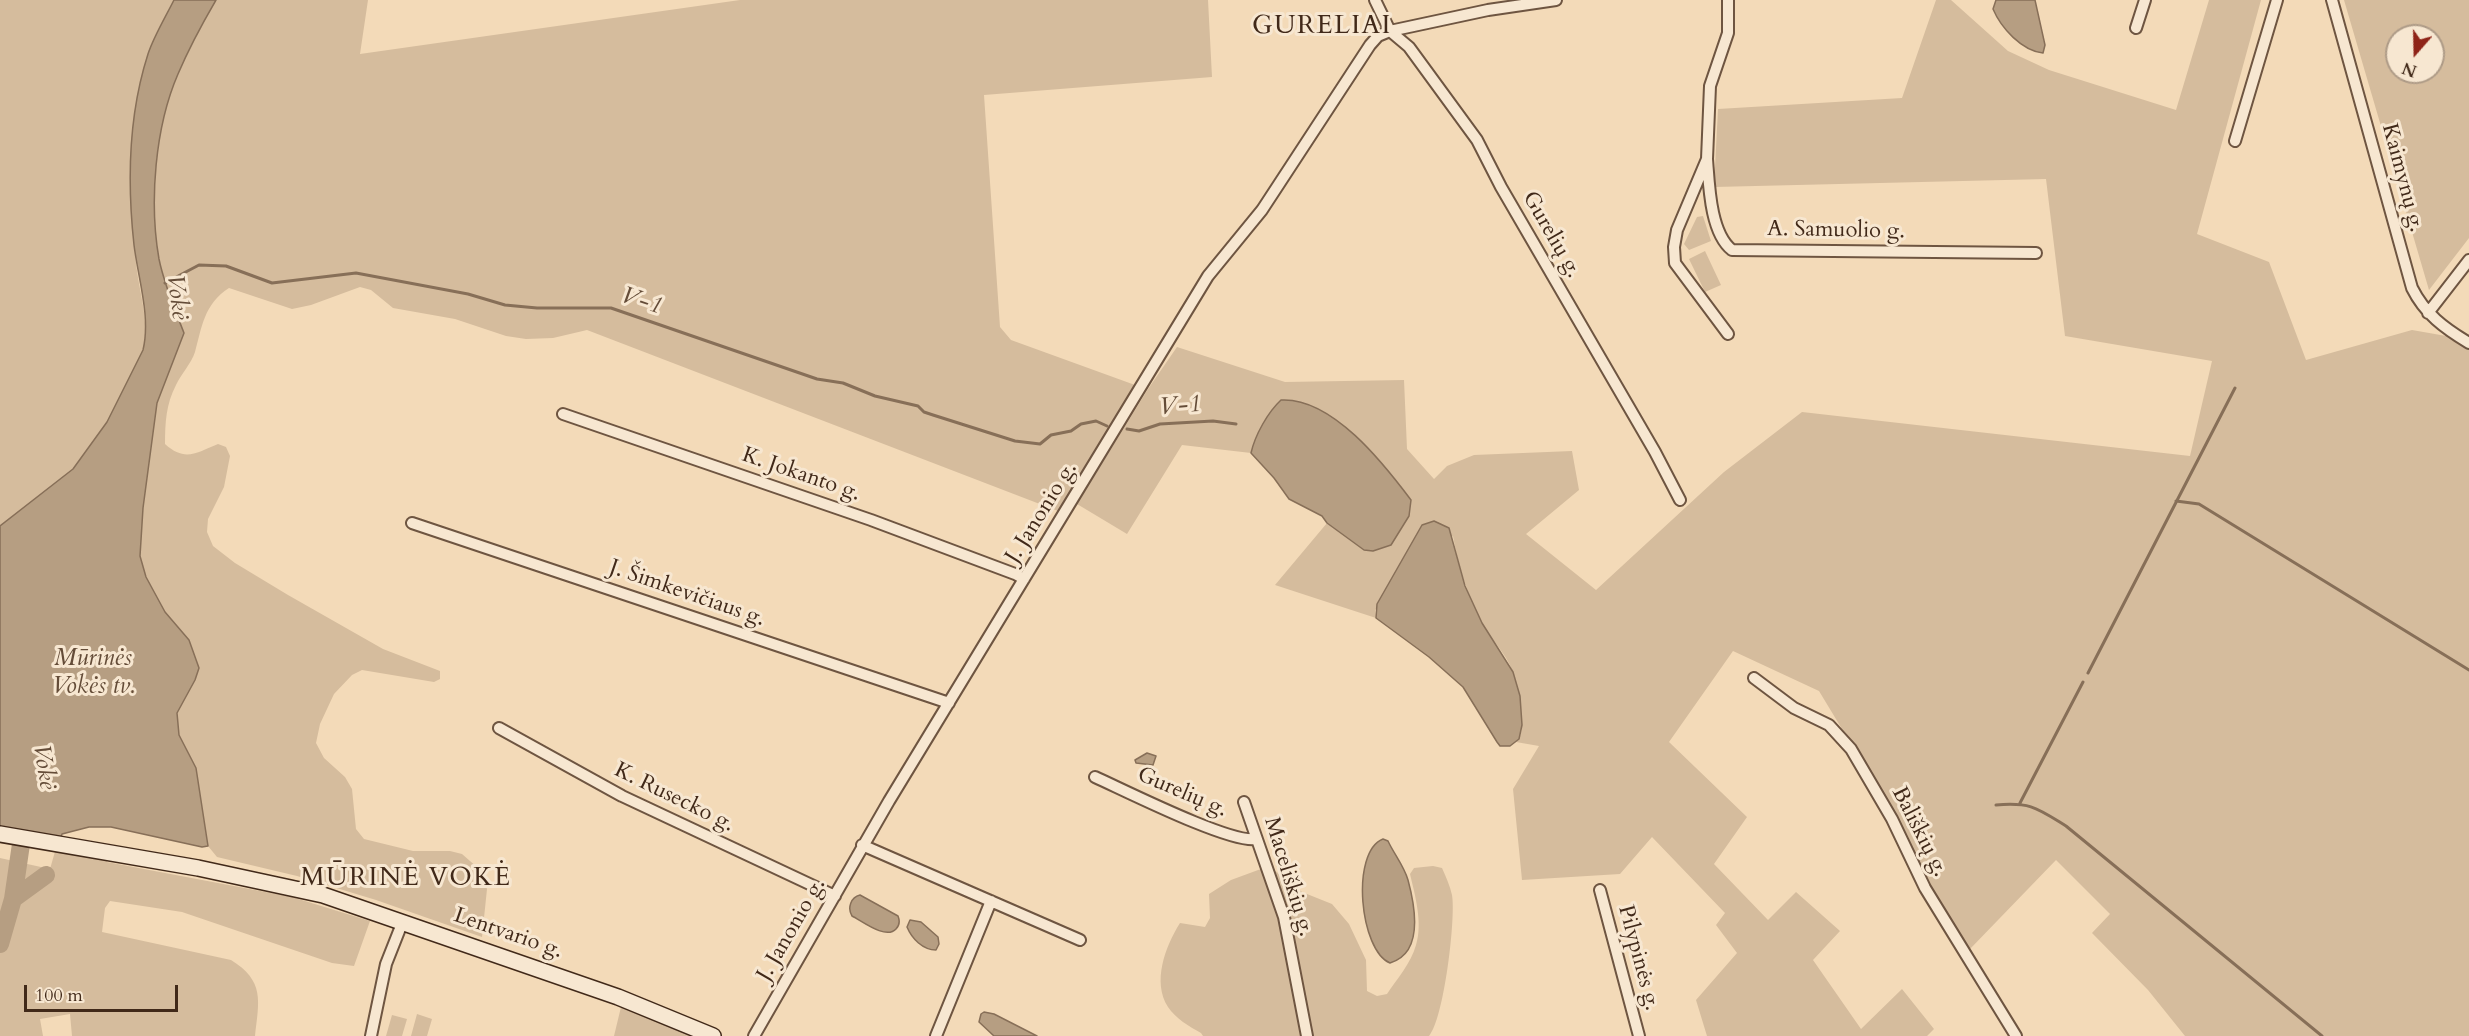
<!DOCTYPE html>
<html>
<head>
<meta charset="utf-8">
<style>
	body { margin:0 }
	#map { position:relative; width:2469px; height:1036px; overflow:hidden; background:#f3dab8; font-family:Cardo,serif }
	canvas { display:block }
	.north { position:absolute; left:2385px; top:24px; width:60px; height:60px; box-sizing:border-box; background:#f7e7d1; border:2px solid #ae9b87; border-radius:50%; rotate:200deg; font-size:16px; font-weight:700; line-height:24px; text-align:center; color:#412919 }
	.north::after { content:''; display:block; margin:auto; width:21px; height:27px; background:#8f2418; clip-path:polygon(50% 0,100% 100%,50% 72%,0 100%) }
	.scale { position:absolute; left:24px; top:985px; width:154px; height:27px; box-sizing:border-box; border:3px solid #412919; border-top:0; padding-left:8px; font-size:18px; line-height:21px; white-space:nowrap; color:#412919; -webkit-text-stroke:4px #f7e7d1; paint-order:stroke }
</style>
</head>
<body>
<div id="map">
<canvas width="2469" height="1036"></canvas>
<div class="north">N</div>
<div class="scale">100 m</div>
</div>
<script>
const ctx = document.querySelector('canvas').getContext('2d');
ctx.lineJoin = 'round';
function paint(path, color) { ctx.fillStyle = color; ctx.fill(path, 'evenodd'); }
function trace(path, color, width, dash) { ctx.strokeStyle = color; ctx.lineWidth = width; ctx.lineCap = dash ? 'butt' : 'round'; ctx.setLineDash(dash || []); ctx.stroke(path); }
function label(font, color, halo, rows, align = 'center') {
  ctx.font = font + ' Cardo,serif'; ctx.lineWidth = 6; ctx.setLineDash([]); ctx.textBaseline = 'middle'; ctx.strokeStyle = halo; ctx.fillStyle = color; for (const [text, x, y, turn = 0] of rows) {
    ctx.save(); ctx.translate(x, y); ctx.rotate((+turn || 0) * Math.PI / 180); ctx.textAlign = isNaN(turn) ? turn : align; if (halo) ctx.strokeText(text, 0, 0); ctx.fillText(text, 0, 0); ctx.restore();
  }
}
paint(new Path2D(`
	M0 0H174C165 18 154 35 148 54 126 123 130 192 136 263 139 292 150 322 143 350L107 422 73 469 0 526Z
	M216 0H368L360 54 740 0H1208L1212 77 984 95 1000 327 1011 340 1135 385 1058 511 587 330 553 338 526 339 506 336 455 319 393 308 371 290 360 287 311 305 292 309 229 288C204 304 202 327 195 352 191 364 181 374 176 385 166 404 165 423 165 444 185 462 196 453 218 444L226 447 230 456 224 487 208 519 207 532 213 546 235 563 288 595 383 649 440 671V679L434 682 362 670 352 675 334 694 320 724 316 743 324 758 345 777 352 789 356 829 364 839 413 851H450L462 854 478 868 487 889 482 937 376 900 297 876 217 857 208 846 196 768 179 735 177 712 195 680 189 640 165 612 146 577 140 556 143 508 157 403 184 333C175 310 164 284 159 259 149 202 155 127 178 74 189 48 202 24 216 0Z
	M1936 0H1951L2008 51 2049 70 2176 110 2209 0H2261L2197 234 2269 262 2306 360 2412 330 2469 340V1036H2185L2148 990 2092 933 2110 914 2056 860 1970 949 1925 880 1894 815 1819 691 1733 651 1669 742 1747 817 1714 864 1768 920 1796 892 1840 931 1813 960 1861 1029 1902 989 1934 1029 1927 1036H1707L1696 1000 1737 953 1716 925 1725 913 1652 837 1620 874 1522 880 1513 789 1539 746 1516 742C1523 735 1522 726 1521 716 1520 696 1517 676 1506 658 1498 645 1487 634 1480 620 1467 592 1458 566 1453 536L1375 610 1376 618 1275 585 1327 523 1364 550 1281 400C1268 412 1255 435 1251 453L1182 445 1127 534 1077 504 1148 389 1177 347 1285 382 1404 380 1407 449 1434 479 1447 466 1474 455 1572 451 1579 490 1526 534 1596 590 1724 472 1802 412 2190 456 2212 361 2065 336 2046 179 1714 187 1718 109 1902 98Z
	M2344 0H2469V238L2429 290ZM2397 36H2433V72H2397Z
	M1703 216 1711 241 1689 250 1684 244 1697 217Z
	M1705 251 1721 285 1705 292 1689 259Z
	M56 848 107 858V862L292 897 370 921 354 966 332 963 182 912 110 901 105 908 102 932 231 960C265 981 259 1001 255 1036H72L70 1014 40 1019 43 1036H0V858L50 869Z
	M1269 866 1302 892 1332 904 1349 924 1366 960 1367 991 1377 996 1387 994C1397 979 1411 963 1416 945 1423 923 1415 895 1410 874L1414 868 1433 866 1442 868C1446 877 1450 886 1452 895 1456 918 1444 1019 1429 1036H1203L1201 1033C1190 1027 1175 1018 1168 1007 1152 982 1165 947 1180 923L1205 927 1210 918 1209 894 1231 880Z
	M621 1007 691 1036H614Z
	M417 1014 432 1019 427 1036H411Z
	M392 1015 407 1019 402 1036H386Z`), '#d5bc9d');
const water = new Path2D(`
	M174 0H216C202 24 189 48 178 74 155 127 149 202 159 259 164 284 175 310 184 333L157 403 143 508 140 556 146 577 165 612 189 640 199 668 195 680 177 713 179 735 196 768 208 846 202 847 111 827H89L62 834 60 840 0 829V526L73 469 107 422 143 350C151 317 138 278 134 245 127 181 128 116 148 54 154 36 165 18 174 0Z
	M1996 0H2035L2045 45 2043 53C2022 51 2001 28 1993 9Z
	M1281 400C1332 397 1384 464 1411 500L1409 516 1391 545 1373 551 1364 550 1327 523 1322 516 1289 499 1274 478 1251 453C1255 435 1268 412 1281 400Z
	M1434 521 1449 528 1465 586 1482 623 1513 672 1520 696 1522 725 1519 739 1510 746H1500L1497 742 1463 687 1429 657 1376 618 1377 604 1422 525Z
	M1147 753 1156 756 1153 765 1136 763 1135 760Z
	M1383 839 1388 841C1394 854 1404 866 1408 880 1415 906 1424 953 1390 963 1360 951 1350 852 1383 839Z
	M860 895 898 916C900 921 900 925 896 929 886 940 862 921 852 916 847 908 851 897 860 895Z
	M910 920 921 922 938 937 939 944 936 950C923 950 912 939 907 927Z
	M984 1012 994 1014 1037 1036H994L979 1022 981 1014Z`);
paint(water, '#b69e82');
trace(water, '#876f58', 1.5);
trace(new Path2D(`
	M165 283 199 265 226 266 272 283 356 273 468 294 505 305 537 308H611L817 379 843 383 875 396 918 406 924 412 933 415 1015 441 1040 444 1051 435 1071 431 1081 424 1096 421 1107 426
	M1127 429 1139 431 1160 424 1213 421 1236 424
	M2176 501 2199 504 2469 670
	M2088 673 2235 388
	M2020 803 2083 682
	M1996 805C2031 802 2037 808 2066 826L2322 1036`), '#876f58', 3);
trace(new Path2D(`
	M13 899 46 875
	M0 944 13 899 21 844`), '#b69e82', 18);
const street = new Path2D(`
	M1375 0 1390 31 1409 47 1477 140 1501 187 1655 452 1680 500
	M1728 0V33L1710 86 1707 159 1677 230 1674 247 1675 263 1728 334
	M2332 0 2412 288C2425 314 2444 328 2469 343
	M2136 28 2145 0
	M2235 141 2277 0
	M1707 159C1709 184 1710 233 1732 250L2036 253
	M2428 313 2469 260
	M563 414 871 520 1015 574 1024 579
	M412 523 949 703
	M1754 678 1794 708 1829 725 1851 749 1892 819 1925 888 2016 1036
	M499 728 622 796 835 896
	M1095 777C1124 790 1231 844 1256 839
	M1244 802 1284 917 1307 1036
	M862 845 1080 940
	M1600 890 1639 1036
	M371 1036 386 964 403 921
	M754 1036 889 801 1208 276 1262 210 1370 45 1378 36 1390 31 1488 10 1556 0
	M936 1036 991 901`);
const secondary = new Path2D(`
	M0 834 198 868 323 895 618 997 713 1036`);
trace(street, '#6e5541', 14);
trace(secondary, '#412919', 18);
trace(street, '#f7e7d1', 10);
trace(secondary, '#f7e7d1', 15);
label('22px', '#412919', '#f7e7d1', [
	["Kaimynų g.",2402,178,75],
	["A. Samuolio g.",1836,231,1],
	["Gurelių g.",1551,235,60],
	["K. Jokanto g.",801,475,19],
	["J. Janonio g.",1042,513,-58],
	["J. Šimkevičiaus g.",687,594,19],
	["Gurelių g.",1182,793,23],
	["K. Rusecko g.",674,798,26],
	["Bališkių g.",1919,832,63],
	["Maceliškių g.",1288,877,73],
	["J. Janonio g.",792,930,-60],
	["Lentvario g.",508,934,19],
	["Pilypinės g.",1638,958,75]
]);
label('italic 24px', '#644c38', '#f7e7d1', [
	["Vokė",176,297,83],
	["V-1",641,302,18],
	["V-1",1180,407,-5],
	["Mūrinės",93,659],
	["Vokės tv.",93,687],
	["Vokė",43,767,81]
]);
ctx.letterSpacing = '1.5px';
label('26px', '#412919', '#f7e7d1', [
	["GURELIAI",1322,27],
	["MŪRINĖ VOKĖ",406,879]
]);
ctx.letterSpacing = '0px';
</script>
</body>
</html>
